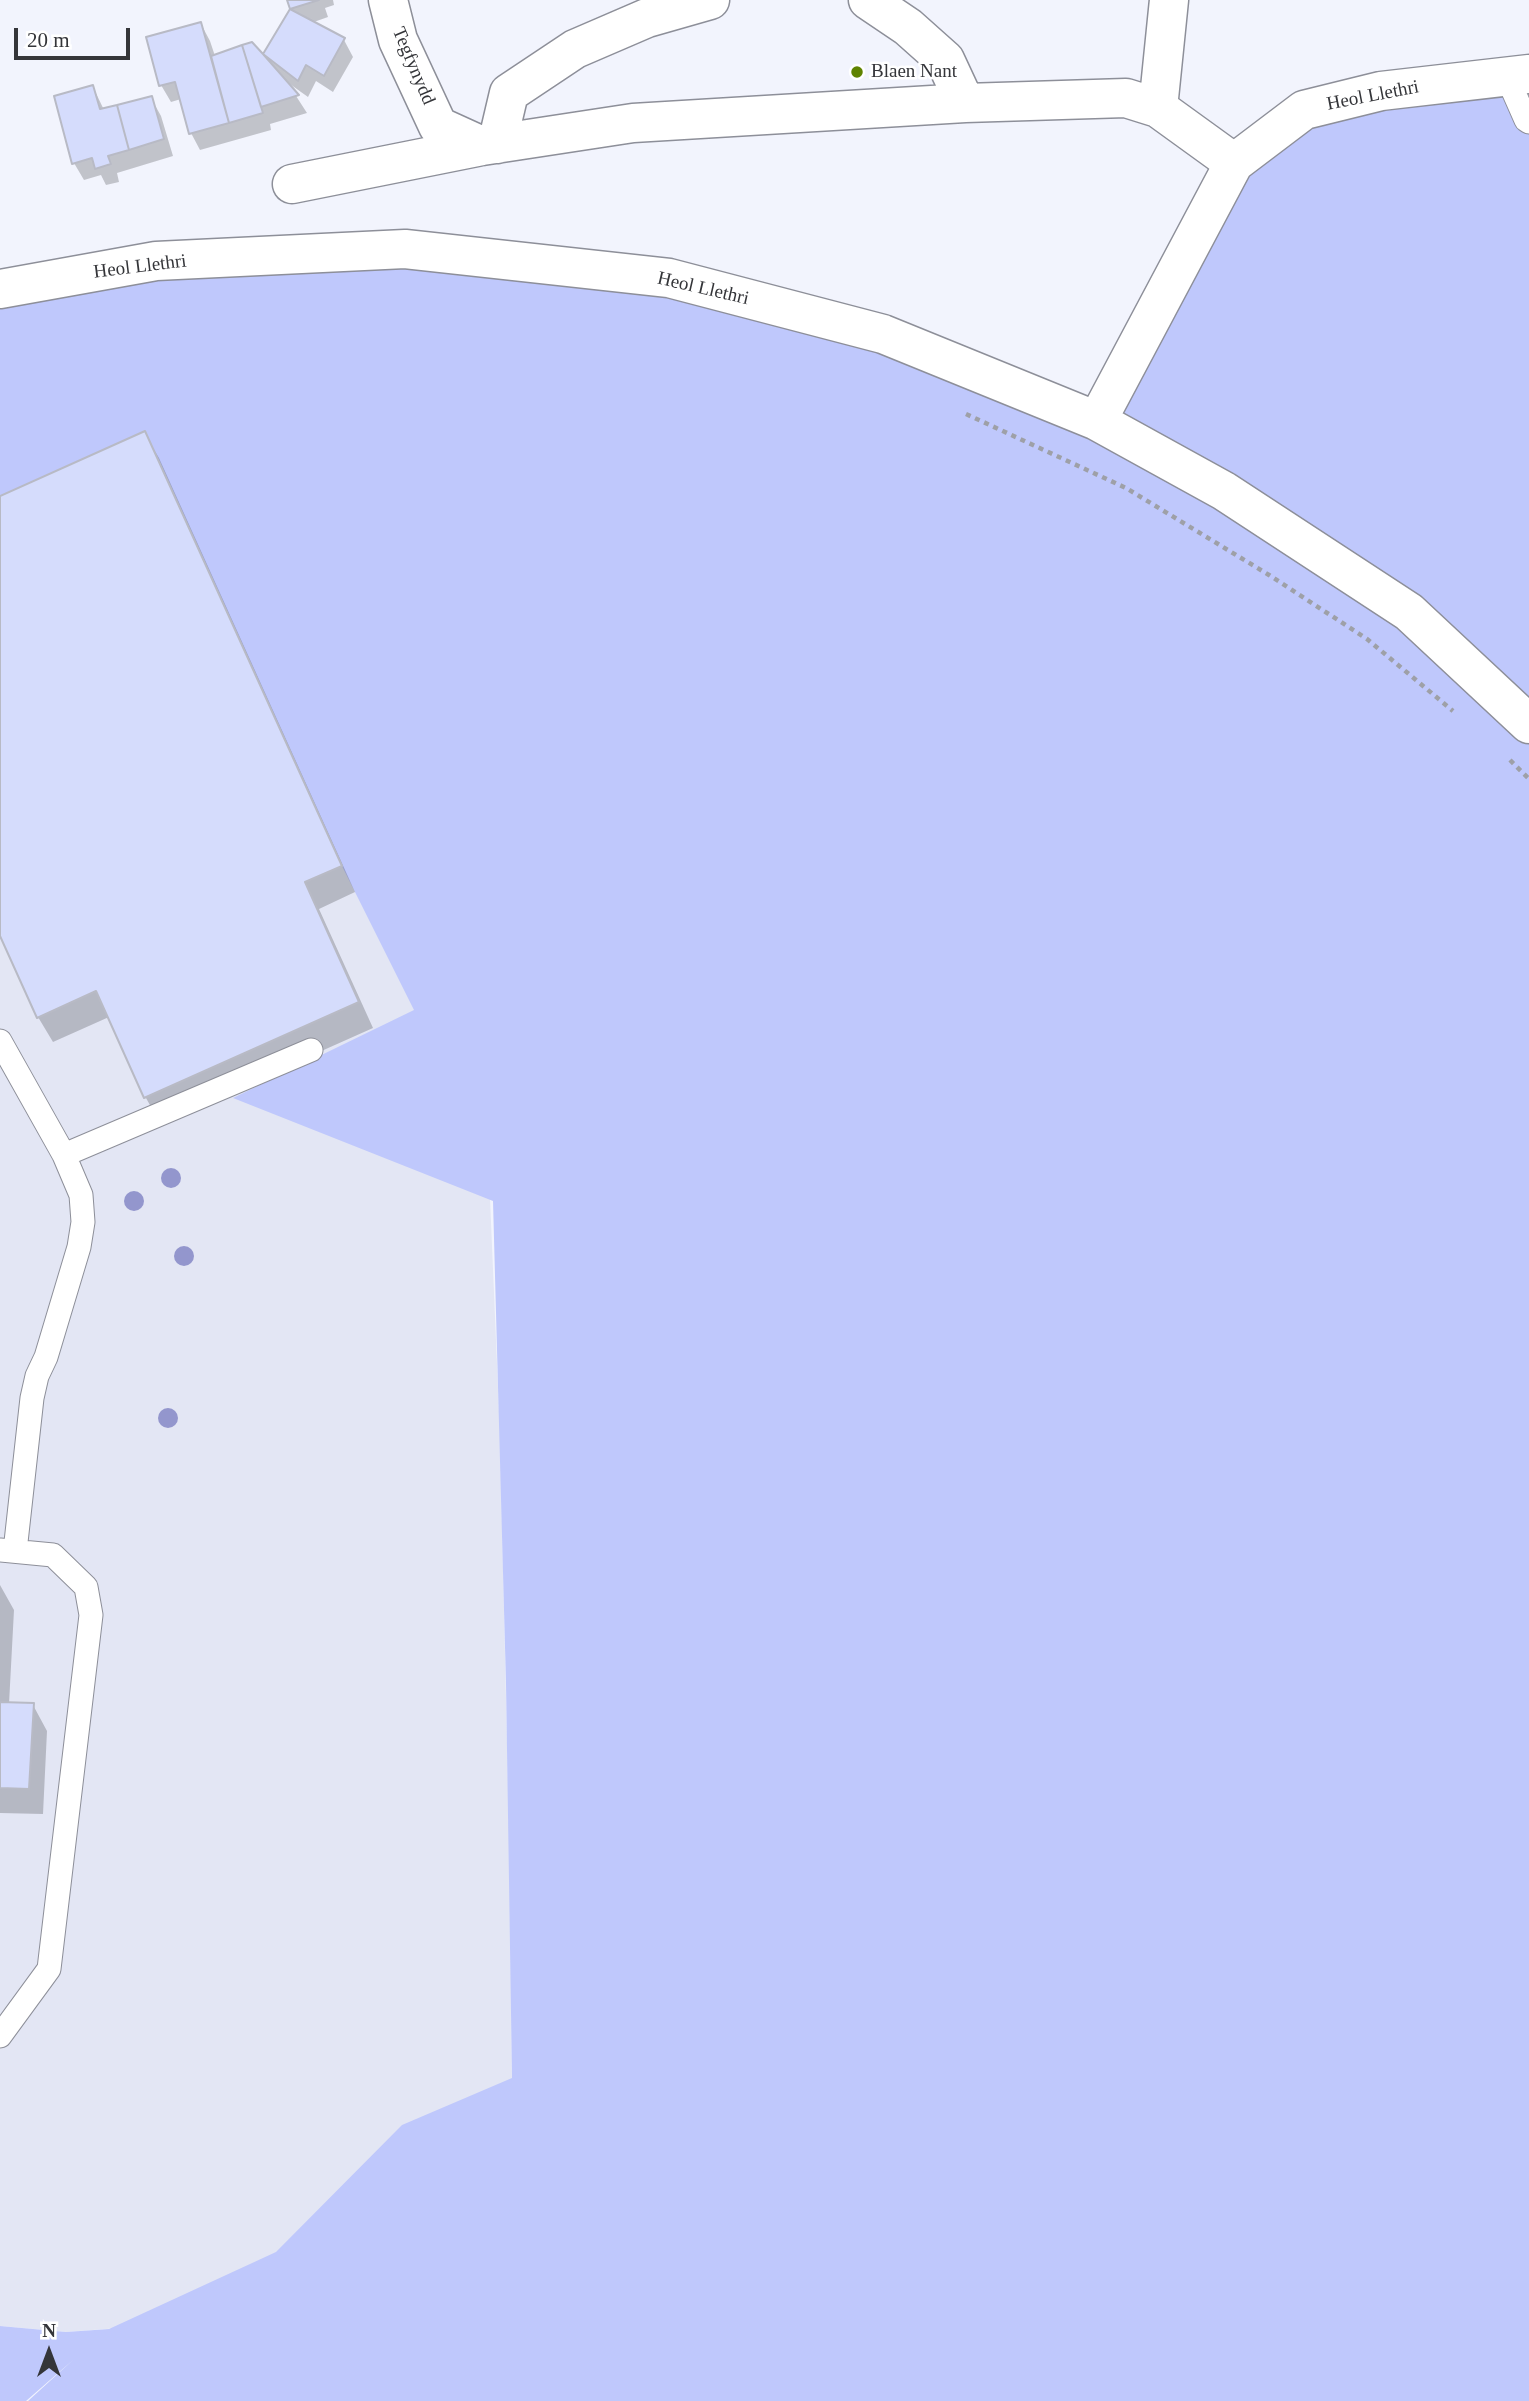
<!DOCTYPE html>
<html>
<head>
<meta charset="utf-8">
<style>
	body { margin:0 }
	#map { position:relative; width:1529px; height:2401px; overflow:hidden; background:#f2f4fd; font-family:Georgia,serif }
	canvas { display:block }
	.north { position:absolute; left:14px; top:2317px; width:70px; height:70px; -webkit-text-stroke:5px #fff; paint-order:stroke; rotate:0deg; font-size:19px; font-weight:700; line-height:28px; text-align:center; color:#343539 }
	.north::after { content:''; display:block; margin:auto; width:24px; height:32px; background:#343539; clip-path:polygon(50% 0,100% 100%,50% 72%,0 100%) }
	.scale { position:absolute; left:14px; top:28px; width:116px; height:32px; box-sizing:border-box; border:4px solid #343539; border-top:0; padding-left:9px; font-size:21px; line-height:24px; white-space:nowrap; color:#343539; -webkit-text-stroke:5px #fff; paint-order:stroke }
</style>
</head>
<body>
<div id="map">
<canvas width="1529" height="2401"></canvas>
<div class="north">N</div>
<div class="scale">20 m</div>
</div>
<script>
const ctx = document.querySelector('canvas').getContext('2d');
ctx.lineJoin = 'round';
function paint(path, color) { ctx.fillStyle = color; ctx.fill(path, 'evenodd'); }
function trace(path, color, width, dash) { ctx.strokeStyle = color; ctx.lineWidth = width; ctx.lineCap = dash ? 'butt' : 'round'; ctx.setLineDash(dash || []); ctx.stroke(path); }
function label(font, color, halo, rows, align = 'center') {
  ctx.font = font + ' Georgia,serif'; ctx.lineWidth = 5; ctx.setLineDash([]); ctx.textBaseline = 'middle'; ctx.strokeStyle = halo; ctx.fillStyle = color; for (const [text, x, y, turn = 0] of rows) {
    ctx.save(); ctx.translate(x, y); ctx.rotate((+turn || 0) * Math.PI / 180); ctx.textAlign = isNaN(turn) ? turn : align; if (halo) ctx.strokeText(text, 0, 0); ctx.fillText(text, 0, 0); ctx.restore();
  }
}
paint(new Path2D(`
	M121 341 483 1033 500 1435 510 1875 514 2298 66 2332 0 2326V342Z`), '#e3e6f4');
paint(new Path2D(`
	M1507 77 1529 122V2401H28L73 2360 26 2401H0V2326L66 2332 109 2329 276 2252 402 2125 512 2078 506 1684 493 1201 233 1098 414 1010 342 866 145 431 0 496V289L405 249 669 278 1097 421 1234 163 1304 110Z`), '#bfc8fc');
paint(new Path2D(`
	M289 0H333L334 5 325 8 328 17 311 23 344 40 353 57 333 92 316 81 308 97 287 82 307 113 270 124 271 130 200 150 191 133 181 99 171 102 161 85 201 24 210 41 215 56 264 57 292 9Z
	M93 87 104 110 151 98 161 116 173 156 117 173 119 182 106 185 101 175 84 180 74 163Z
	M144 433 159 458 355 892 319 909 373 1028 160 1123 146 1098 109 1017 53 1042 38 1017 0 932V498Z
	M0 1585 14 1610 9 1704 33 1705 47 1731 43 1814 0 1813Z`), '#0003');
const building = new Path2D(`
	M287 0H319L290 9Z
	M290 9 345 38 324 76 306 65 298 81 263 54Z
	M201 22 229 123 189 134 175 82 159 86 146 37Z
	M252 42 263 54 299 95 261 107 242 45Z
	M242 45 263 113 229 123 211 56Z
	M93 85 100 109 117 105 129 150 108 156 111 164 95 169 92 158 72 164 54 96Z
	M152 96 164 139 129 150 117 105Z
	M145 431 342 866 305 882 359 1002 144 1098 96 991 37 1018 0 936V496Z
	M0 1702 34 1703 29 1789 0 1788Z`);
paint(building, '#d5dcfc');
trace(building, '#b8bac5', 2);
const lane = new Path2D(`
	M1507 77 1526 120 1529 122
	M0 1041 64 1155 81 1195 83 1222 79 1247 46 1357 37 1376 32 1398 15 1551
	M64 1155 311 1050
	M0 1550 53 1555 86 1587 91 1615 49 1969 0 2036`);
const street = new Path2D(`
	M388 0 398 40 438 126 482 146
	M868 0 908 27 945 60 965 103
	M1158 108 1169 0
	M497 144 509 93 575 49 647 18 710 0
	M292 184 482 146 633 123 965 103 1126 98 1158 108 1234 163`);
const secondary = new Path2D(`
	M0 289 156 261 405 249 669 278 883 334 1097 421 1224 491 1409 612 1529 724
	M1097 421 1234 163 1304 110 1381 91 1529 74`);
trace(lane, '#8d8f99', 25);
trace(street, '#8d8f99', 41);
trace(secondary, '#8d8f99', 41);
trace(new Path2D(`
	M966 414 1126 488 1269 575 1367 639 1453 711
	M1510 760 1529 779`), '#9ea0a7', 4.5, [5, 5]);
trace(lane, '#fff', 23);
trace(street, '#fff', 38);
trace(secondary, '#fff', 38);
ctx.fillStyle = '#9396cd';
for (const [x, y] of [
	[171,1178],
	[134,1201],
	[184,1256],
	[168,1418]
]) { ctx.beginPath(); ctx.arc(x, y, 10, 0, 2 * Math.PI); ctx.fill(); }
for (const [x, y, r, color] of [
	[857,72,7,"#5f8300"]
]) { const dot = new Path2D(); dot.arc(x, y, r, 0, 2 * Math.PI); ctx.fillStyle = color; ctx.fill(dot); trace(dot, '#fff', 2.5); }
label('19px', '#343539', '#fff', [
	["Tegfynydd",413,66,67],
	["Heol Llethri",1373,96,-11],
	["Heol Llethri",140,267,-7],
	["Heol Llethri",703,289,13]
]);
label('19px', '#343539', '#fff', [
	["Blaen Nant",871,72]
], 'left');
</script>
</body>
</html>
